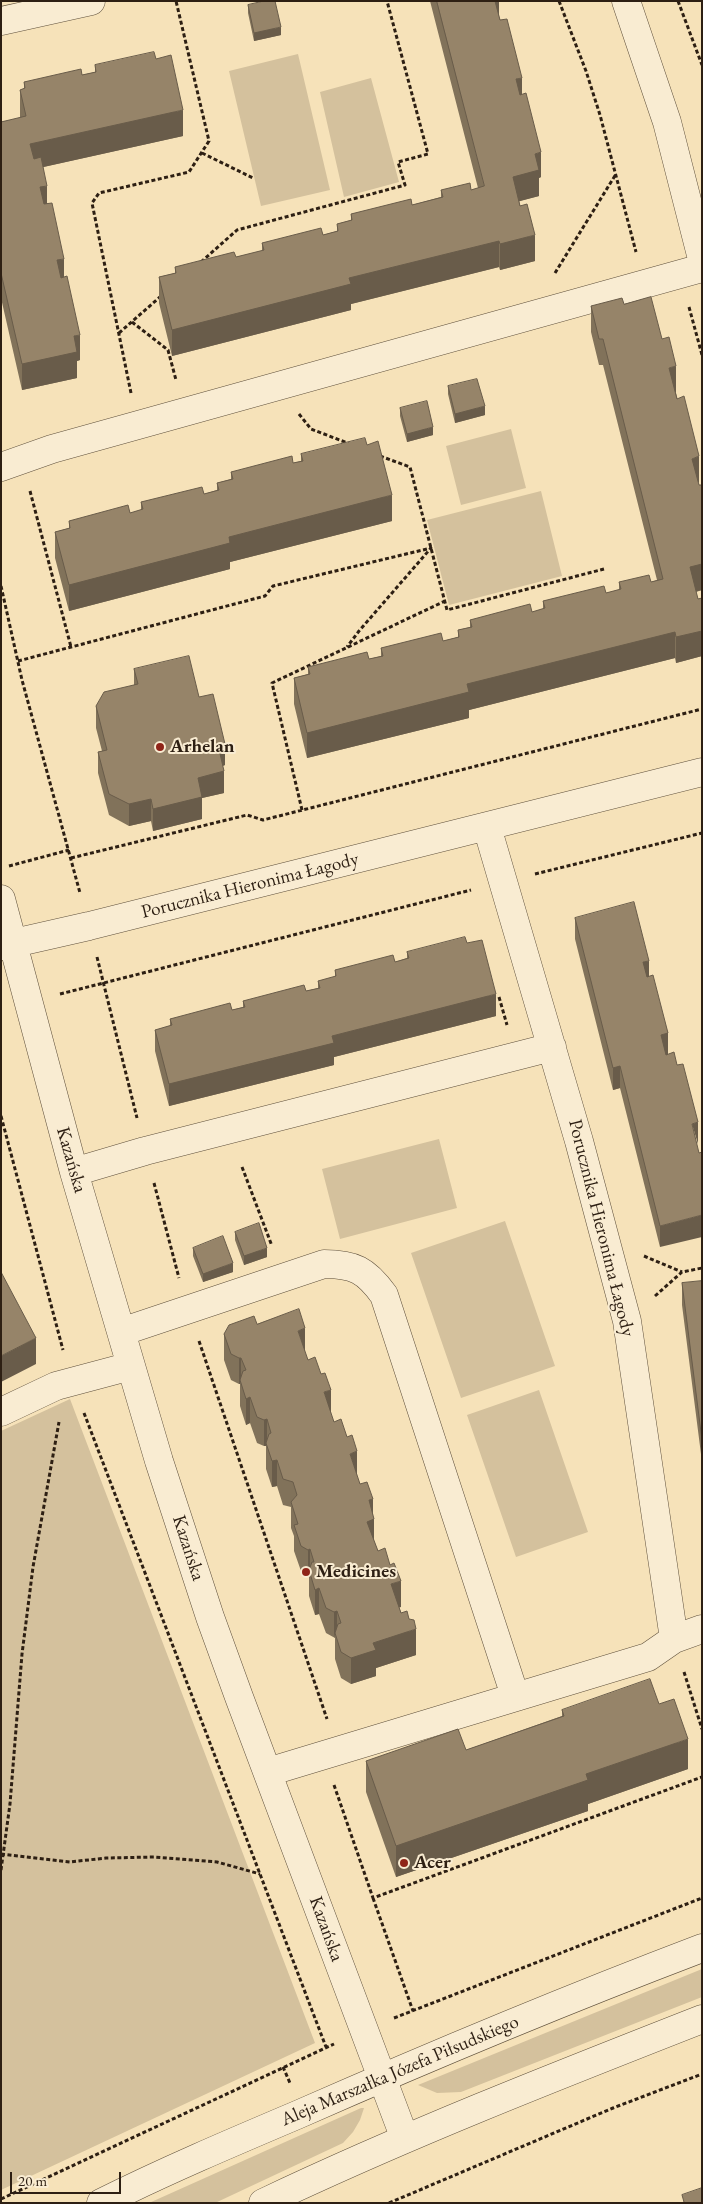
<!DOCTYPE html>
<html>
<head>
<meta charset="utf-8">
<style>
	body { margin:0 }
	#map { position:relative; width:703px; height:2204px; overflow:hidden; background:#f6e2b9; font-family:"EB Garamond",serif }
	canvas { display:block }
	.frame { position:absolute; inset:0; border:2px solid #2d1f13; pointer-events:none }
	.scale { position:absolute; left:10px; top:2172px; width:111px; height:22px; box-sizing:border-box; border:2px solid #2d1f13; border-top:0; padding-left:6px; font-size:15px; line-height:18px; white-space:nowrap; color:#2d1f13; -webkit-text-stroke:4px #f9ecd2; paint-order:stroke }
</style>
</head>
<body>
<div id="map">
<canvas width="703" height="2204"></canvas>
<div class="frame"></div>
<div class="scale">20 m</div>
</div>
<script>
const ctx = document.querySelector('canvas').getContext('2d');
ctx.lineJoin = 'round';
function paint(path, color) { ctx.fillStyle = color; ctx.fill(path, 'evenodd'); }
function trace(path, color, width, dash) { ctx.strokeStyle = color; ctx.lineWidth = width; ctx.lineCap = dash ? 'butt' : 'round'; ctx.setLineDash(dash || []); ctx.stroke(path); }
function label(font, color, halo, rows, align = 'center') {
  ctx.font = font + ' "EB Garamond",serif'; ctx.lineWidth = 4; ctx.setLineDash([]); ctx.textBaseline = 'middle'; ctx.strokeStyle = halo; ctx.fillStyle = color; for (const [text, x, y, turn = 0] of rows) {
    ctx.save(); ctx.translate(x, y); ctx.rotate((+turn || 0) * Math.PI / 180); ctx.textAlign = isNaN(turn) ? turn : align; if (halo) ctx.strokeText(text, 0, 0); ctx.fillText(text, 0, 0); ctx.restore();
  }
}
paint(new Path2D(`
	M298 54 330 190 261 206 229 71Z
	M371 78 399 182 344 197 320 92Z
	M511 429 526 488 461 505 446 446Z
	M541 491 562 576 449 605 427 520Z
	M439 1139 457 1208 340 1239 322 1169Z
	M505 1221 555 1366 461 1398 411 1253Z
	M539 1390 588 1532 516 1557 467 1415Z
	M70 1399 315 2043 1 2190V1431Z
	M702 1969V1997L461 2092 437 2093 418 2085Z
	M361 2108H364L360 2120 353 2132 343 2143 215 2203H149Z`), '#d4c19d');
const minor = new Path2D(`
	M626 1 667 122 702 259
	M1 21 91 1
	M1 467 52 449 702 268
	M487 827 579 1141 627 1321 674 1639
	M1 899 74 1172 159 1461 210 1617 239 1697 405 2139
	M1 946 89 926 702 772
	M74 1172 145 1151 552 1047
	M121 1332 324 1264C354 1264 366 1270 384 1295L515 1696
	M1 1412 56 1386 131 1366
	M268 1772 648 1657 674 1639 702 1629
	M101 2203C165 2171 231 2143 297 2115 431 2056 565 2000 702 1948
	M263 2203C406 2135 554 2077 702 2019`);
trace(minor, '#5f503c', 29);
trace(new Path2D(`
	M559 1 586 71 600 115 636 252
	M678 1 702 65
	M202 153 253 178
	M201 262 237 230 405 185 398 162 428 154 387 1
	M555 273 616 174
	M689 307 702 355
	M132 322 168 350 176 380
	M119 333 160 297
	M131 393 92 203 99 193 189 172 209 141 176 1
	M299 414 311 429 350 444
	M380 456 410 467 447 610 604 569
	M30 491 71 647
	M1 586 22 680 80 893
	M18 661 265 596 273 586 431 548 359 631 347 647
	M302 810 272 683 445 601
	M71 858 247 815 263 820 702 709
	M9 866 69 850
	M535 874 702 833
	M97 957 137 1118
	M60 994 471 890
	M499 997 507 1025
	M1 1116 63 1350
	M242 1167 272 1246
	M154 1183 179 1278
	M644 1256 682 1272
	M655 1296 682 1272 702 1268
	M199 1341 327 1719
	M84 1413 326 2047
	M684 1672 702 1729
	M334 1785 373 1898 702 1777
	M1 1854 70 1862 106 1858 154 1857 217 1862 260 1874
	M1 1870 10 1804 22 1654 33 1567 59 1422
	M373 1898 413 2011
	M394 2018 702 1898
	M283 2067 290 2083
	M1 2199 334 2044
	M389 2203 613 2108 702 2074`), '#2d1f13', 3, [4, 2.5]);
trace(minor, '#f9ecd2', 28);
paint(new Path2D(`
	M430 1H499V16L522 94 541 177 539 178V196L519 201 535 261 500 270 499 267 351 304V310L172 356 159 303V277L175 273V267L236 257 262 251V243L323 235 337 231V224L351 220V214L412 205 441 197V190H471L478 188Z
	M248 5 281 35 254 41 248 13Z
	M156 59 183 136 43 167 47 204 64 277 80 360 77 361V378L22 390 1 298V122L20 118V90L24 89V82L82 75 95 72V65Z
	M624 304 662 339 699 482 698 483 702 590 696 592 698 599 702 598V656L676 663 675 658 469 710V718L307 758 294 704V678L308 674V667L369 659 381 656V648L443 641 458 637V630L470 627V620L532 612 543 609V601L606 593 619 590V582H651L657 580 603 365H599L591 332V306Z
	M448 386 485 415 455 423 448 394Z
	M400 408 433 435 407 442 400 416Z
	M367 445 392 521 230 562V569L69 611 55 558V532L69 528V521L130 513 141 510V502L204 494 217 490V483L231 479V472L293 463 301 461V454Z
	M134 669 199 697 225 765 223 766 224 793 202 798V819L153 831 151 821 129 826 109 815 98 773V752L102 751 96 728V706L134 685Z
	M575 918 649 976 668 1033 660 1247 620 1088 613 1090 575 939Z
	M467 943 496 1016 334 1057V1065L169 1106 155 1051V1030L170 1026V1019L232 1010 243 1007V1001L306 991 318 988V981L335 977V970L395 962 407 958V952Z
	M235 1232 267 1257 244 1265 235 1240Z
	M193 1248 233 1272 203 1282 193 1256Z
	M702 1281V1462L682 1305V1283Z
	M257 1324 305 1353 373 1516 374 1541 401 1607H399L416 1655 376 1668V1676L351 1684 341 1678 335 1659V1638L326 1633 319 1614 315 1615 309 1596V1575L301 1571 294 1551V1536L291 1528V1507L283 1505 277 1486 272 1487 266 1469V1446H264L257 1443 250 1423 246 1425 240 1406V1384H239L231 1380 224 1360V1334Z
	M659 1704 688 1769 588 1804V1811L396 1877 366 1792V1761L466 1750 562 1716V1710Z`), '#81725a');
paint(new Path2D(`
	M493 1H499V17Z
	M281 27V35L254 41V33Z
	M522 78V104L516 79Z
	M183 110V136L30 170V144Z
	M541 152V177L539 178V196L513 203V177L535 154Z
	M47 186V212L40 213V187Z
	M535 235V261L500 270V244Z
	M499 241V267L351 304V310L172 356V330L349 278Z
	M64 259V285L57 286V260Z
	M80 335V360L77 361V378L22 390V364L74 336Z
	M676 366V392L669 393V368Z
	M485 406V415L455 423V414Z
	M433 427V435L407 442V434Z
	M699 456V482L692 485V459Z
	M392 495V521L230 562V569L69 611V585L229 537Z
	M702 564V590L690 593V567Z
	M702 631V656L676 663V637Z
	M675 632V658L469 710V718L307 758V733L467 684Z
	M225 744V765L218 767V745Z
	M224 771V793L202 798V819L153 831V809L198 778Z
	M151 799V821L129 826V804Z
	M649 961V983L643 984V962Z
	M496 994V1016L334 1057V1065L169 1106V1084L332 1036Z
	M668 1033V1055L661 1056V1035Z
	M620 1066V1088L613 1090V1068Z
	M698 1122V1144L692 1124Z
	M702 1215V1237L660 1247V1226Z
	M267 1248V1257L244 1265V1256Z
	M233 1263V1272L203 1282V1274Z
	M305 1328V1354L298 1331Z
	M36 1338V1364L1 1382V1356Z
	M239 1358H241V1383L240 1380V1384H239Z
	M331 1390V1416L324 1392Z
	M250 1397V1423L246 1425V1399Z
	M267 1419V1445L266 1443V1446H264V1420Z
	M357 1451V1477L350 1454Z
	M277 1460V1486L272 1487V1461Z
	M373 1499V1519H374V1545L367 1522 369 1500Z
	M310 1549V1575L309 1570 308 1576V1550Z
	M401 1581V1607L391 1610V1584Z
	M319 1588V1614L315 1615V1590Z
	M337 1611V1637L335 1633 334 1638V1612Z
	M416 1629V1655L376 1668V1676L351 1684V1658L373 1643Z
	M688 1739V1769L588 1804V1811L396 1877V1846L586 1774Z`), '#695c4a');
const building = new Path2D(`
	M264 1H275L281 27 254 33 248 5Z
	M437 1H495L500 20 507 19 522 78 516 79 520 95 526 93 541 152 535 154 539 170 513 177 520 206 527 204 535 235 500 244 499 241 349 278 351 284 172 330 159 277 176 273 175 267 234 252 236 257 264 250 262 243 321 228 323 235 338 231 337 224 352 220 351 214 411 199 412 205 443 197 441 190 470 183 471 190 484 186Z
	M154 52 156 59 171 55 183 110 30 144 34 159 41 157 47 186 40 187 44 204 52 203 64 259 57 260 61 278 67 276 80 335 74 336 77 352 22 364 1 273V122L26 116 20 90 25 88 24 82 81 69 82 75 96 72 95 65Z
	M651 297 662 339 669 337 676 366 669 368 677 399 684 396 699 456 692 459 699 485H702V564L690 567 698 599 702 598V631L676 637 675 632 467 684 469 692 307 733 294 678 310 674 308 667 367 652 369 659 383 656 381 648 441 633 443 641 459 637 458 630 472 627 470 620 530 604 532 612 545 608 543 601 604 586 606 593 621 589 619 582 649 575 651 582 663 579 603 339H599L591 306 622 298 624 304Z
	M477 379 485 406 455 414 448 386Z
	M427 401 433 427 407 434 400 408Z
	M365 438 367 445 378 441 392 495 229 537 230 543 69 585 55 532 70 528 69 521 128 505 130 513 143 509 141 502 202 487 204 494 219 490 217 483 233 479 231 472 292 456 293 463 303 461 301 454Z
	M189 656 199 697 213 694 225 744 218 745 224 771 198 778 202 797 153 809 151 799 129 804 109 794 98 752 107 750 96 706 104 692 138 684 134 669Z
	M634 902 649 961 643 962 647 977 653 975 668 1033 661 1035 666 1055 674 1052 677 1065 683 1064 698 1122 692 1124 699 1153 702 1152V1215L660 1226 620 1066 613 1068 575 918Z
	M465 937 467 943 482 940 496 994 332 1036 334 1043 169 1084 155 1030 172 1025 170 1019 230 1003 232 1010 245 1007 243 1001 304 985 306 991 320 988 318 981 336 976 335 970 393 955 395 962 409 958 407 952Z
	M259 1223 267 1248 244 1256 235 1232Z
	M223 1236 233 1263 203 1274 193 1248Z
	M1 1272 36 1338 1 1356Z
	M702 1281V1440L682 1283Z
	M299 1309 305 1328 298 1331 308 1360 315 1357 321 1374 325 1373 331 1390 324 1392 334 1422 341 1419 347 1437 352 1435 357 1451 350 1454 360 1484 367 1482 373 1499 369 1500 374 1519 367 1522 378 1551 385 1548 390 1565 394 1563 401 1581 391 1584 401 1613 407 1611 409 1619 414 1620 416 1629 373 1643 376 1650 351 1658 341 1652 335 1633 338 1624 341 1623 337 1611 334 1612 326 1608 319 1588 315 1590 309 1570 312 1562H314L310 1549 308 1550 301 1546 294 1525 298 1524 291 1502 297 1495 293 1482 283 1479 277 1460 272 1461 266 1443 269 1434 271 1433 267 1419 264 1420 257 1417 250 1397 246 1399 240 1380 243 1371 246 1370 241 1358H239L231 1354 224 1334 229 1325 254 1316 257 1324Z
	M650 1679 659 1704 674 1699 688 1739 586 1774 588 1780 396 1846 366 1761 458 1729 466 1750 564 1716 562 1710Z
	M702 2188V2203H682L684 2202 682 2195Z`);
paint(building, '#968469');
trace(building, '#695c4a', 1);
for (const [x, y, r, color] of [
	[160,747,5,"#8f2418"],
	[306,1572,5,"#8f2418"],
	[404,1863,5,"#8f2418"]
]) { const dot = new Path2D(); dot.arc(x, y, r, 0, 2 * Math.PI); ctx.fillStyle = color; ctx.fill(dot); trace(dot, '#f9ecd2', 2); }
label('bold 19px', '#2d1f13', '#f9ecd2', [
	["Arhelan",170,747],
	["Medicines",316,1572],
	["Acer",414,1863]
], 'left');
label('19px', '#2d1f13', '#f9ecd2', [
	["Porucznika Hieronima Łagody",250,886,-14],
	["Kazańska",71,1160,74],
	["Porucznika Hieronima Łagody",601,1228,76],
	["Kazańska",188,1548,72],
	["Kazańska",326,1929,70],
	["Aleja Marszałka Józefa Piłsudskiego",400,2071,-23]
]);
</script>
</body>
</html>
